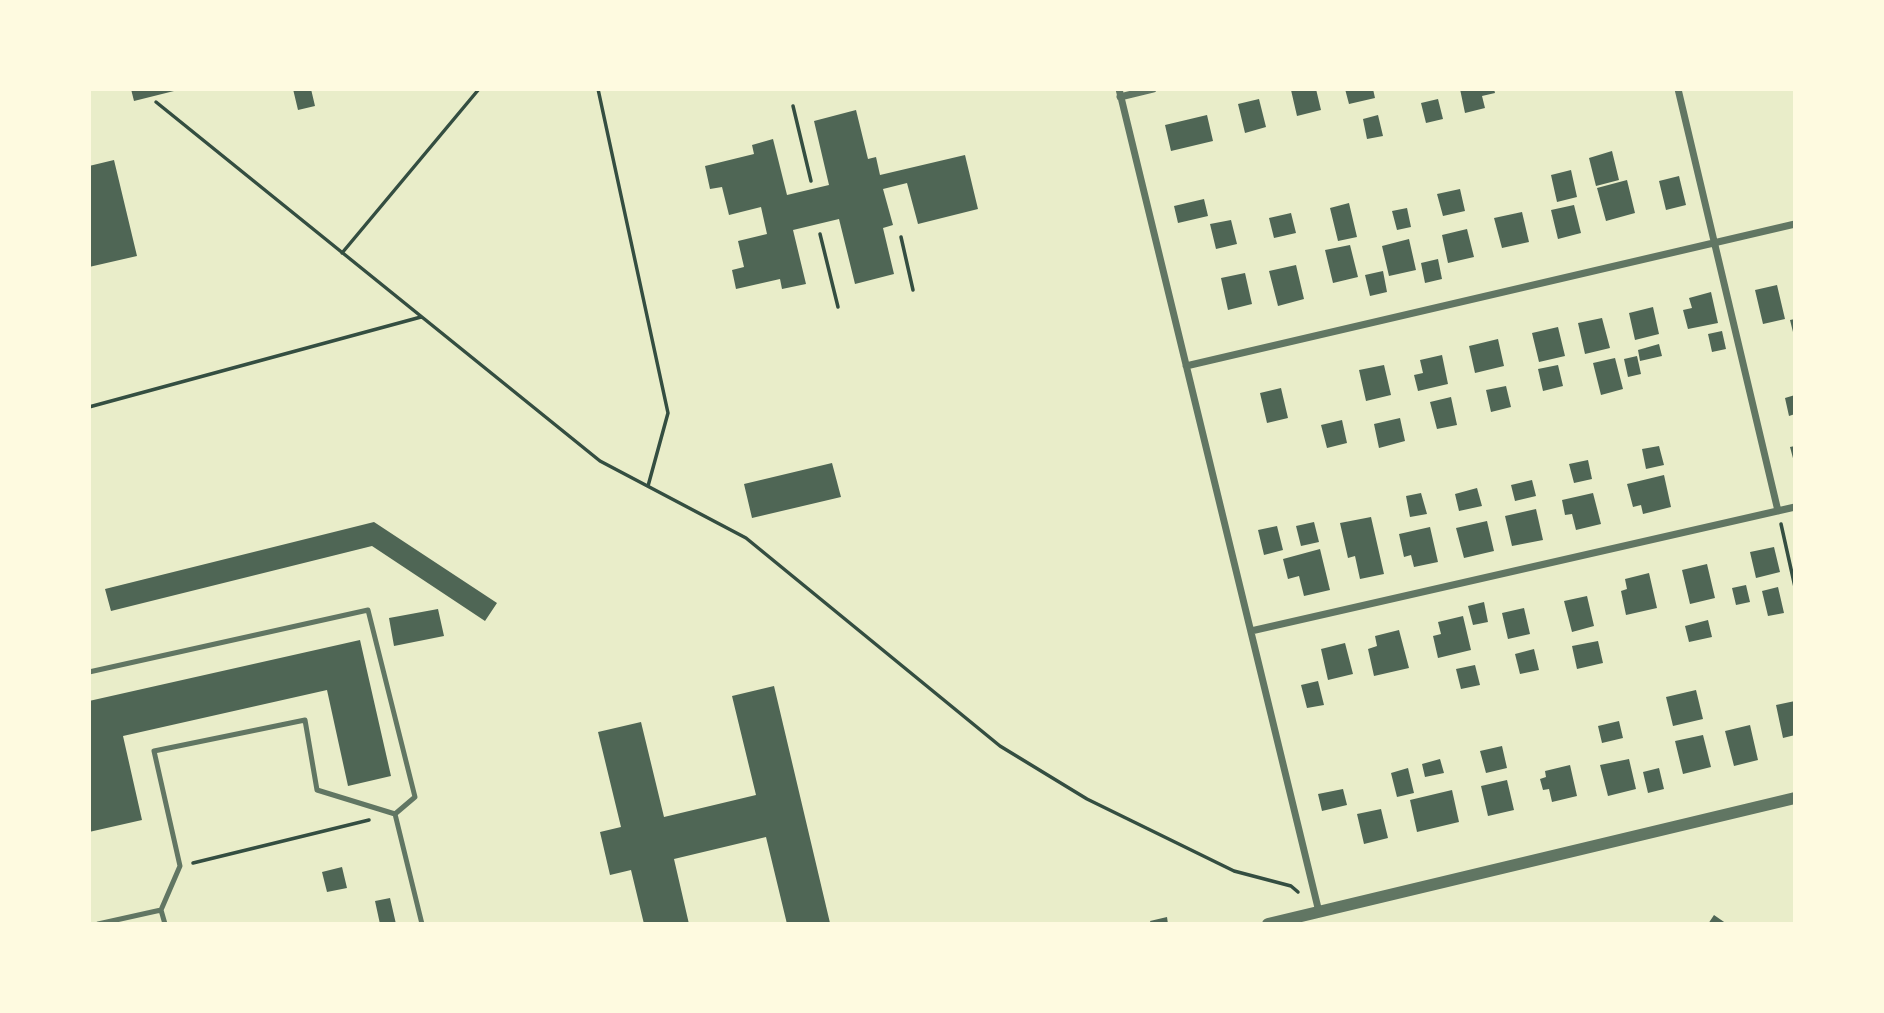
<!DOCTYPE html>
<html>
<head>
<meta charset="utf-8">
<style>
	body { margin:0 }
	#map { position:relative; width:1884px; height:1013px; overflow:hidden; background:#e9edc9; font-family:Helvetica,sans-serif }
	canvas { display:block }
	.frame { position:absolute; inset:0; border:91px solid #fefae0; pointer-events:none }
</style>
</head>
<body>
<div id="map">
<canvas width="1884" height="1013"></canvas>
<div class="frame"></div>
</div>
<script>
const ctx = document.querySelector('canvas').getContext('2d');
ctx.lineJoin = 'round';
function paint(path, color) { ctx.fillStyle = color; ctx.fill(path, 'evenodd'); }
function trace(path, color, width, dash) { ctx.strokeStyle = color; ctx.lineWidth = width; ctx.lineCap = dash ? 'butt' : 'round'; ctx.setLineDash(dash || []); ctx.stroke(path); }
paint(new Path2D(`
	M131 89H178V90L134 101Z
	M293 89H311L315 106 298 110Z
	M1316 89 1321 110 1297 116 1291 90Z
	M1345 89H1373L1375 98 1349 104Z
	M1460 89H1494L1495 93 1482 96 1485 108 1465 113Z
	M1259 99 1266 127 1245 133 1238 104Z
	M1438 99 1443 119 1426 123 1421 103Z
	M856 110 868 159 876 157 880 175 965 155 978 209 918 224 907 183 883 189 893 225 883 228 894 274 855 284 839 219 793 230 806 284 782 289 780 279 736 289 732 270 744 267 738 241 767 234 761 207 729 215 722 187 710 189 705 166 754 154 752 145 773 139 787 195 829 185 814 121Z
	M1207 115 1213 141 1171 151 1165 125Z
	M1378 115 1383 136 1367 139 1363 119Z
	M1612 151 1619 180 1596 186 1589 158Z
	M114 160 137 256 89 267V166Z
	M1571 170 1577 197 1557 202 1551 175Z
	M1679 176 1686 205 1666 210 1659 181Z
	M1627 180 1635 213 1606 221 1597 188Z
	M1460 189 1465 211 1443 216 1437 194Z
	M1204 199 1208 216 1178 223 1174 206Z
	M1349 203 1357 237 1338 241 1330 208Z
	M1574 205 1581 233 1558 239 1551 210Z
	M1407 208 1411 227 1397 230 1392 211Z
	M1522 212 1529 242 1502 248 1494 218Z
	M1291 213 1296 233 1274 238 1269 218Z
	M1231 220 1237 244 1216 249 1210 224Z
	M1467 229 1474 257 1448 263 1442 235Z
	M1409 239 1416 270 1389 276 1382 246Z
	M1350 245 1358 277 1333 283 1325 250Z
	M1438 259 1442 279 1425 283 1421 263Z
	M1296 265 1304 299 1278 306 1269 271Z
	M1383 271 1387 292 1370 296 1365 275Z
	M1245 273 1252 304 1228 310 1221 278Z
	M1777 285 1785 319 1763 324 1755 290Z
	M1711 292 1718 323 1688 329 1683 310 1692 308 1689 298Z
	M1653 307 1659 334 1635 340 1629 313Z
	M1602 318 1610 348 1585 354 1578 323Z
	M1795 319V336H1794L1790 320Z
	M1558 327 1565 356 1539 362 1532 333Z
	M1722 331 1726 349 1712 352 1708 334Z
	M1498 339 1504 366 1475 373 1469 346Z
	M1659 344 1662 356 1640 361 1638 350Z
	M1442 355 1448 384 1418 391 1414 375 1423 373 1420 360Z
	M1637 356 1641 374 1628 377 1624 359Z
	M1615 358 1623 389 1601 395 1593 363Z
	M1384 365 1391 395 1366 401 1359 370Z
	M1558 365 1563 386 1543 391 1538 369Z
	M1506 386 1511 407 1491 412 1486 390Z
	M1281 388 1288 418 1267 423 1260 393Z
	M1795 395V414L1789 416 1785 398Z
	M1451 397 1457 425 1437 429 1430 402Z
	M1400 418 1405 441 1379 448 1374 424Z
	M1342 420 1347 443 1327 448 1321 425Z
	M1659 446 1664 465 1646 469 1642 449Z
	M1795 446V462H1794L1790 447Z
	M1588 460 1592 479 1574 483 1569 464Z
	M832 463 841 497 752 518 744 484Z
	M1664 475 1671 507 1643 514 1641 505 1633 507 1627 484Z
	M1532 480 1536 496 1515 501 1511 485Z
	M1477 488 1482 506 1459 511 1455 494Z
	M1421 493 1427 514 1410 517 1406 496Z
	M1593 493 1601 524 1576 530 1572 514 1565 515 1562 500Z
	M1536 509 1543 540 1512 546 1505 516Z
	M1371 517 1384 574 1360 579 1355 556 1348 558 1340 523Z
	M1487 521 1494 551 1464 558 1456 528Z
	M374 522 497 603 485 621 372 546 111 611 105 589Z
	M1314 522 1319 542 1301 546 1296 526Z
	M1277 526 1283 550 1264 555 1258 530Z
	M1430 527 1438 562 1414 567 1411 555 1404 557 1399 534Z
	M1774 547 1780 572 1756 578 1750 552Z
	M1320 549 1330 590 1304 596 1299 576 1288 579 1283 559Z
	M1707 564 1715 598 1690 604 1682 570Z
	M1649 573 1657 608 1626 615 1621 591 1627 589 1625 579Z
	M1746 585 1750 602 1736 605 1732 588Z
	M1778 587 1784 613 1768 616 1762 591Z
	M1587 596 1594 626 1572 632 1564 601Z
	M1484 602 1488 622 1473 625 1468 606Z
	M1524 608 1530 634 1508 639 1502 613Z
	M438 609 444 636 394 646 389 618Z
	M1463 616 1471 650 1438 658 1433 636 1441 634 1438 622Z
	M1708 620 1712 637 1689 642 1685 626Z
	M1399 630 1409 668 1374 676 1368 649 1377 646 1375 636Z
	M360 640 391 776 348 786 327 690 123 736 142 820 89 832V701Z
	M1598 641 1603 663 1577 669 1572 646Z
	M1345 643 1353 674 1328 680 1321 649Z
	M1534 649 1539 670 1520 674 1515 654Z
	M1475 665 1480 685 1461 689 1456 669Z
	M1318 681 1324 705 1307 708 1301 685Z
	M774 686 830 923 787 924 766 837 674 859 689 924H644L631 870 610 875 600 832 621 827 598 732 641 722 664 817 756 795 732 696Z
	M1696 690 1703 719 1673 726 1666 697Z
	M1795 701V735L1783 738 1776 705Z
	M1619 721 1623 738 1602 743 1598 726Z
	M1750 725 1758 760 1734 766 1725 731Z
	M1703 735 1711 767 1683 774 1675 741Z
	M1502 746 1507 768 1486 773 1480 751Z
	M1440 759 1444 773 1425 777 1422 764Z
	M1629 759 1636 789 1608 796 1600 765Z
	M1570 765 1577 796 1552 802 1549 789 1543 790 1540 779 1546 777 1545 771Z
	M1408 768 1414 793 1397 797 1391 773Z
	M1659 768 1664 789 1648 793 1643 772Z
	M1507 780 1514 810 1488 816 1481 786Z
	M1343 789 1347 805 1322 811 1318 794Z
	M1452 790 1459 822 1417 832 1410 800Z
	M1381 809 1388 838 1364 844 1357 814Z
	M342 867 347 888 327 892 322 872Z
	M390 898 396 924H380L375 901Z
	M1714 915 1727 924H1708Z
	M1167 917 1168 924H1151L1150 921Z`), '#4f6655');
trace(new Path2D(`
	M598 89 668 413 648 486
	M156 102 600 461 746 538 1000 746 1087 799 1234 871 1291 886 1298 892
	M793 106 811 181
	M820 234 838 307
	M901 237 913 290
	M342 253 479 89
	M89 407 421 317
	M1781 524 1795 587
	M193 863 369 820`), '#344e41', 3.5);
trace(new Path2D(`
	M89 672 368 610 415 797 395 814 422 924
	M161 910 180 866 154 751 305 720 317 790 395 814
	M98 924 161 910 165 924`), '#617663', 5);
trace(new Path2D(`
	M1119 89 1319 912
	M1678 89 1778 511
	M1120 97 1153 89
	M1186 366 1795 224
	M1251 631 1795 507`), '#617663', 7);
trace(new Path2D(`
	M1268 924 1795 798`), '#617663', 12);
</script>
</body>
</html>
